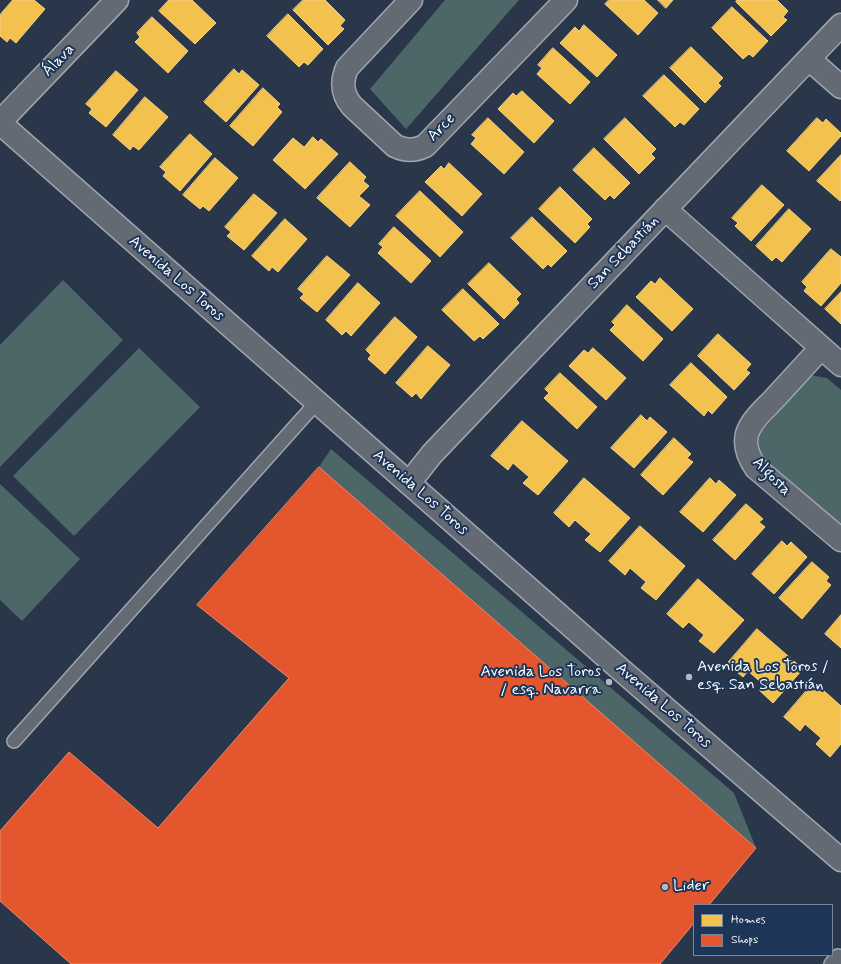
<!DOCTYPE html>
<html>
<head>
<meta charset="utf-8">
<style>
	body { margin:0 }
	#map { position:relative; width:841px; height:964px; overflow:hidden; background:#2a374a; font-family:Mynerve,sans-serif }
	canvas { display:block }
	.legend { position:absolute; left:693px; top:904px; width:140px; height:52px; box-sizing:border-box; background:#1d3557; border:1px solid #77869a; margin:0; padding:5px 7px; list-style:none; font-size:12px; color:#fff }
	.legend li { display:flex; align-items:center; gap:8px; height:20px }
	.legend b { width:20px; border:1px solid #77869a }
</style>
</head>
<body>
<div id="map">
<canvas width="841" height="964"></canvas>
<ul class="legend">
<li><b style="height:11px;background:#f2c14e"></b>Homes</li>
<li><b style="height:11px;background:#e4572e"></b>Shops</li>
</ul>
</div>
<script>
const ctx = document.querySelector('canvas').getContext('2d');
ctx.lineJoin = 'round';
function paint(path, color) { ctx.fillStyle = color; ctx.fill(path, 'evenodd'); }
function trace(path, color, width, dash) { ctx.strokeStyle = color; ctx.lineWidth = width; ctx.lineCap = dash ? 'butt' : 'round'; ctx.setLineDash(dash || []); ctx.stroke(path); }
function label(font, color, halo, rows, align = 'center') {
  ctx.font = font + ' Mynerve,sans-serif'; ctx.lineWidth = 4; ctx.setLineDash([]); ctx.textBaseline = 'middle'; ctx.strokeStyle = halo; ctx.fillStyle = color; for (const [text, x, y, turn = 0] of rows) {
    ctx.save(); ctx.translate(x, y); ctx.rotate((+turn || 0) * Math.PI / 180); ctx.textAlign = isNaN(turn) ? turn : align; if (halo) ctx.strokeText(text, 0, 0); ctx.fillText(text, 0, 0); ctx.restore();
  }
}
paint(new Path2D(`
	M445 0H519L406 129 370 89Z
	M63 280 123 340 0 467V345Z
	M139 348 200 407 74 536 13 476Z
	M810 375 827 378 841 390V529L761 460 758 436Z
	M331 449 734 793 756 848 319 467Z
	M0 484 80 559 22 621 0 600Z`), '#4d6667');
const homes = new Path2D(`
	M13 0H34L45 9 16 43 10 38 7 42 0 36V15Z
	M169 0H192L216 23 195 44 159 11Z
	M303 0H325L345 20 340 26 344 29 328 45 293 10Z
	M609 0H644L658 13 638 35 605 4Z
	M658 0H673L666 8Z
	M737 0H777L788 11 783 17 787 20 771 36 736 2Z
	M732 7 768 41 753 57 749 54 743 59 712 28Z
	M288 14 323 49 308 65 304 62 299 67 267 36Z
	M152 17 188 51 168 73 135 42 140 37 137 33Z
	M584 25 617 55 597 77 560 43 575 27 579 31Z
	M691 47 723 78 718 83 721 86 705 103 670 68Z
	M553 48 590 82 570 104 537 74 542 68 538 65Z
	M234 69 239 74 242 70 259 85 226 122 204 102Z
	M116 71 138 90 106 127 89 113 92 109 86 104Z
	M664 75 699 109 684 125 680 122 675 127 643 96Z
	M263 88 280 104 277 107 282 112 253 146 230 126Z
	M522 91 554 121 534 143 498 109 513 93 516 96Z
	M145 97 168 117 139 150 133 146 130 150 113 135Z
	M488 118 524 152 504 174 471 144 476 138 472 135Z
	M625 118 656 149 651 154 655 158 639 174 604 139Z
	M817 118 823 123 826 119 841 133V136L809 171 787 151Z
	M190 134 212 154 180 191 163 176 166 172 160 167Z
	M313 137 318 142 321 139 338 154 305 189 273 160 293 138 304 147Z
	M594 148 630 183 614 199 610 195 605 200 573 170Z
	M841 155V200L840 201 817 181Z
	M215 158 238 178 209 211 203 206 200 209 183 195Z
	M350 162 366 177 363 181 369 186 359 196 370 205 350 227 317 198Z
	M449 163 482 194 462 216 425 182 441 166 444 169Z
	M762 185 784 205 751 241 735 226 738 223 732 218Z
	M560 187 592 219 587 224 590 227 575 243 539 209Z
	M420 191 463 232 440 257 396 216Z
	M254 194 277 213 244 250 227 236 231 232 225 227Z
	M789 209 811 229 782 262 776 257 772 261 756 246Z
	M532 217 567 251 551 267 548 264 543 269 511 238Z
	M285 219 307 239 278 272 272 267 269 271 252 256Z
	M394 227 431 261 411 283 378 253 383 247 379 244Z
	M831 249 841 257V283L821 306 804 291 807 287 802 282Z
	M327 256 350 275 317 312 300 298 304 294 298 289Z
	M489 263 521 294 516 299 519 303 504 319 468 284Z
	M660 278 693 309 672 331 636 297 651 281 655 284Z
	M358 283 380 303 351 336 346 331 342 335 326 320Z
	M463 289 499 324 483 339 480 336 474 341 442 310Z
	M841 292V324L825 309Z
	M627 305 663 339 643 361 610 330 615 325 612 322Z
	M395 317 417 337 385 374 368 359 371 355 366 350Z
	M718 334 751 364 746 370 750 373 734 390 698 356Z
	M428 346 450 365 421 399 416 393 412 397 396 383Z
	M593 348 626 378 606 400 569 366 584 350 588 353Z
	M691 363 727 397 712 414 708 410 704 416 670 385Z
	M560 373 597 407 577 429 544 398 549 393 545 389Z
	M641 415 647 421 650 417 667 432 634 468 611 448Z
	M522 421 568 461 538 495 523 483 529 477 513 463 508 470 491 456Z
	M674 438 691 454 687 458 693 462 663 495 641 475Z
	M584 478 630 518 600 552 585 540 591 534 575 520 569 527 554 513Z
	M710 478 716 484 719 480 736 495 703 532 680 512Z
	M746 504 763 519 759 522 765 527 735 560 713 540Z
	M640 526 685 566 656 600 641 588 646 582 630 568 625 575 609 561Z
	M782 541 787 546 791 542 807 557 774 594 752 574Z
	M812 562 829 577 826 581 831 585 802 619 779 598Z
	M698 579 744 620 714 653 699 641 704 635 689 622 683 628 667 614Z
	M841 615V648L825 634Z
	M757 629 803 669 773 703 759 690 764 685 748 671 743 677 727 664Z
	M814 682 841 706V744L830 757 816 744 821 738 805 724 800 731 784 717Z`);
paint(homes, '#f2c14e');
trace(homes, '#f6d483', 1);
const shops = new Path2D(`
	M319 467 756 848 709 905H694V923L660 964H71L0 901V831L69 752 158 828 289 678 197 605Z`);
paint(shops, '#e4572e');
trace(shops, '#ec896d', 1);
const lane = new Path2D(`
	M14 741 317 402
	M831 964 838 956 841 958`);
const street = new Path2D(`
	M411 0 347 68C341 82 342 94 352 106L395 146C406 151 414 151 425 146L566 0
	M809 59 841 87
	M0 122 117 0
	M665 209 841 365
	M821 348C806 364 791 381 775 398 766 408 751 420 747 434 744 446 749 458 756 468L841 540
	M409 483 432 454 841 25`);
const secondary = new Path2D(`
	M0 123 620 669 841 860`);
trace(lane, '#9fa5ae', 16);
trace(street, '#9fa5ae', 25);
trace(secondary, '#9fa5ae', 25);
trace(lane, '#636a74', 13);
trace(street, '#636a74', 22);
trace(secondary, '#636a74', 22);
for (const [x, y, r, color] of [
	[689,677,4,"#b4b9c0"],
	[609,682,4,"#b4b9c0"],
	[665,887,4,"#b4b9c0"]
]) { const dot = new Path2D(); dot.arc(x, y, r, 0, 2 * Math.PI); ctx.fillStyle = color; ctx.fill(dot); trace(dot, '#1d3557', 1.5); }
label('16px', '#fff', '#1d3557', [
	["Álava",59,61,-46],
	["Arce",442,128,-46],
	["San Sebastián",624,253,-46],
	["Avenida Los Toros",176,279,41],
	["Algosta",771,477,45],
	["Avenida Los Toros",420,493,41],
	["Avenida Los Toros",663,706,41]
]);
label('16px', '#fff', '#1d3557', [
	["Avenida Los Toros /",697,668],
	["esq. San Sebastián",697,686],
	["Avenida Los Toros",601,673,"right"],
	["/ esq. Navarra",601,691,"right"],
	["Lider",673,887]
], 'left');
</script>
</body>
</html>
